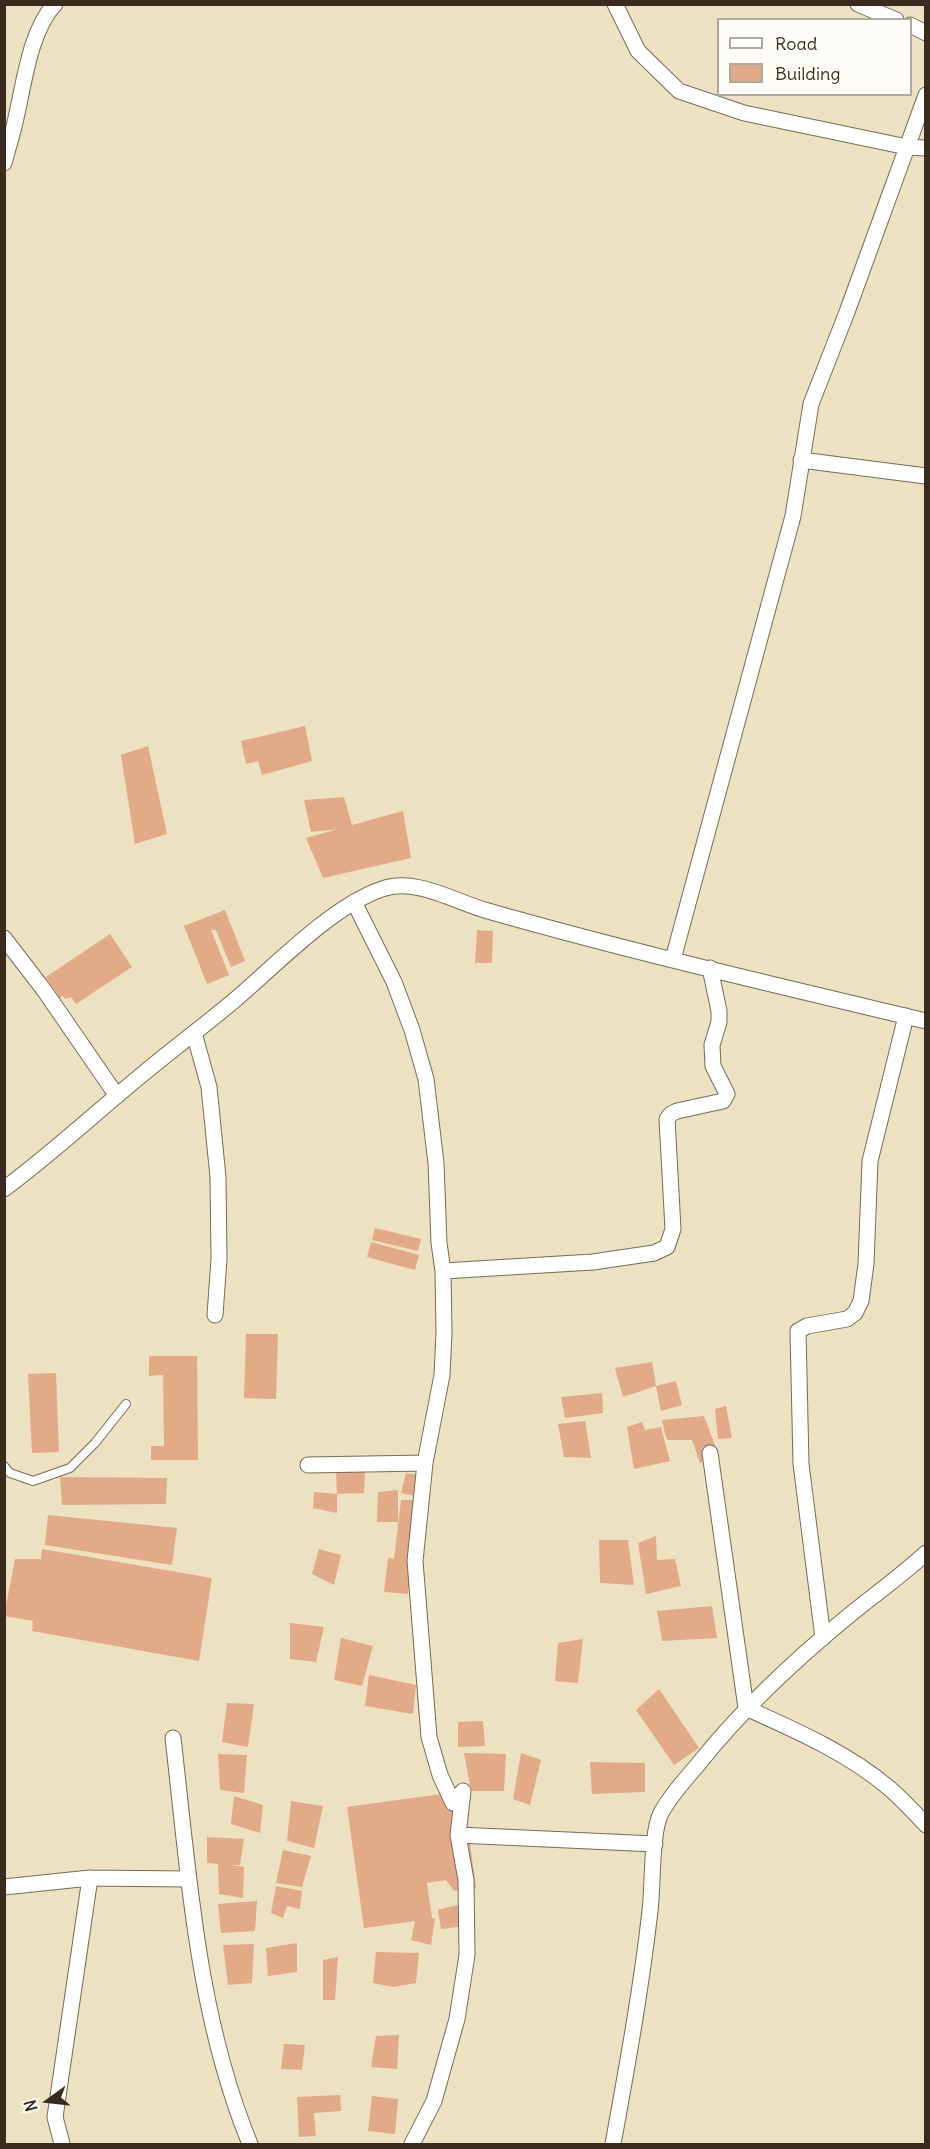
<!DOCTYPE html>
<html>
<head>
<meta charset="utf-8">
<style>
	body { margin:0 }
	#map { position:relative; width:930px; height:2149px; overflow:hidden; background:#ece1c0; font-family:Delius,sans-serif }
	canvas { display:block }
	.frame { position:absolute; inset:0; border:6px solid #3b2a1e; pointer-events:none }
	.legend { position:absolute; left:717px; top:18px; width:195px; height:78px; box-sizing:border-box; background:#fdfcf7; border:2px solid #afa8a0; margin:0; padding:8px 10px; list-style:none; font-size:18px; color:#3b2a1e }
	.legend li { display:flex; align-items:center; gap:12px; height:30px }
	.legend b { width:30px; border:2px solid #afa8a0 }
	.north { position:absolute; left:18px; top:2071px; width:60px; height:60px; -webkit-text-stroke:4px #fdfcf7; paint-order:stroke; rotate:255deg; font-size:16px; font-weight:700; line-height:24px; text-align:center; color:#3b2a1e }
	.north::after { content:''; display:block; margin:auto; width:21px; height:27px; background:#3b2a1e; clip-path:polygon(50% 0,100% 100%,50% 72%,0 100%) }
</style>
</head>
<body>
<div id="map">
<canvas width="930" height="2149"></canvas>
<div class="frame"></div>
<ul class="legend">
<li><b style="height:8px;background:#fff"></b>Road</li>
<li><b style="height:16px;background:#e3aa88"></b>Building</li>
</ul>
<div class="north">N</div>
</div>
<script>
const ctx = document.querySelector('canvas').getContext('2d');
ctx.lineJoin = 'round';
function paint(path, color) { ctx.fillStyle = color; ctx.fill(path, 'evenodd'); }
function trace(path, color, width, dash) { ctx.strokeStyle = color; ctx.lineWidth = width; ctx.lineCap = dash ? 'butt' : 'round'; ctx.setLineDash(dash || []); ctx.stroke(path); }
paint(new Path2D(`
	M305 726 312 761 262 775 258 761 246 764 241 741Z
	M148 746 167 834 135 844 121 755Z
	M344 797 352 825 403 811 411 858 323 878 306 838 338 829 311 832 304 800Z
	M225 910 245 961 231 967 216 930H211L229 975 207 984 184 926Z
	M477 930 493 931 492 963H475Z
	M110 934 132 967 76 1004 71 997 65 999 63 996 60 998 46 977Z
	M375 1228 421 1239 418 1251 372 1240Z
	M371 1242 419 1255 415 1270 367 1257Z
	M246 1334H278L276 1399 244 1398Z
	M149 1356H197L198 1460H151V1446H164L163 1375 149 1376Z
	M652 1362 656 1386 676 1381 682 1405 661 1411 656 1386 623 1397 615 1368Z
	M56 1373 59 1452 32 1453 28 1374Z
	M602 1393 603 1413 565 1418 561 1397Z
	M726 1406 732 1438 718 1439 715 1409Z
	M704 1416 719 1456 700 1463 692 1440H668L666 1438 662 1420Z
	M585 1421 591 1458 564 1457 558 1424Z
	M642 1422 645 1430 661 1427 670 1461 634 1469 627 1427Z
	M365 1469 364 1493 337 1494 336 1471Z
	M406 1473 424 1476 422 1498 401 1493Z
	M60 1477 167 1478 166 1504 62 1505Z
	M398 1490V1522H377L378 1492Z
	M314 1492 337 1494V1513L313 1508Z
	M401 1500H418L408 1594 384 1592 388 1558 394 1559Z
	M48 1515 177 1528 172 1565 45 1545Z
	M656 1536 657 1560 675 1559 681 1586 646 1594 638 1543Z
	M599 1540H628L634 1585 600 1583Z
	M42 1549 212 1578 199 1661 32 1631 33 1621 4 1616 15 1559H41Z
	M319 1549 341 1555 334 1585 312 1574Z
	M712 1606 717 1638 662 1641 657 1611Z
	M290 1623 324 1627 316 1662 290 1659Z
	M341 1638 373 1646 362 1686 334 1680Z
	M583 1639 578 1683 555 1681 558 1643Z
	M369 1675 416 1685 413 1714 365 1706Z
	M659 1689 699 1748 674 1765 636 1710Z
	M227 1703 254 1704 248 1747 222 1742Z
	M483 1721 485 1746 458 1747V1722Z
	M464 1753 506 1754 504 1791H471Z
	M521 1753 541 1760 530 1805 513 1799Z
	M218 1754 247 1755 244 1793 220 1790Z
	M590 1762 645 1763V1792L592 1794Z
	M463 1791 476 1888 454 1891 446 1880 427 1883 432 1918 435 1919 431 1945 411 1940 415 1921 364 1928 347 1807Z
	M234 1796 263 1805 260 1833 231 1824Z
	M291 1801 323 1806 314 1848 287 1841Z
	M207 1837 244 1839 240 1865H232L244 1867 243 1898 219 1894 218 1864 207 1863Z
	M283 1850 311 1856 302 1887 276 1883Z
	M276 1886 302 1891 300 1909 287 1906 283 1918 271 1913Z
	M257 1901 255 1931 221 1933 218 1904Z
	M469 1902 473 1925 441 1929 438 1910Z
	M297 1943V1972L268 1976 266 1948Z
	M254 1944 252 1983 228 1985 223 1945Z
	M376 1952 419 1953 416 1983 393 1987 373 1983Z
	M338 1957 335 2000H323V1960Z
	M399 2035 397 2069 371 2067 376 2036Z
	M284 2044 305 2045 302 2070 281 2069Z
	M340 2095 341 2111 314 2113 316 2136 299 2137 297 2097Z
	M372 2096 398 2099 395 2134 368 2131Z`), '#e3aa88');
const lane = new Path2D(`
	M4 1466 10 1473 33 1481 70 1468 95 1443 126 1404`);
const street = new Path2D(`
	M615 4 638 51 679 91 744 113 907 147 926 148
	M858 4 896 20
	M910 25 926 33
	M4 163C8 148 13 133 16 118 24 84 30 30 55 4
	M801 460 926 476
	M354 902 394 982 412 1030 426 1079 436 1163 439 1243 443 1271 444 1333 442 1375 425 1463 415 1561 429 1737 440 1775 453 1803 463 1791 458 1835 466 1880 467 1955 457 2019 434 2101 412 2144
	M4 938 44 990 117 1096
	M673 959 793 516 811 404 847 312 926 95
	M194 1033 209 1087 218 1177 219 1259 215 1315
	M4 1189C51 1154 93 1115 138 1078 170 1051 204 1026 236 999 276 965 332 906 382 889 416 877 455 902 488 911 632 952 779 986 926 1021
	M443 1271 593 1262 654 1253 667 1247 673 1229 667 1119 671 1114 677 1111 723 1101 727 1094 713 1066 712 1045 719 1022V1011L710 968
	M710 1453 746 1708C795 1730 848 1753 889 1788 902 1799 914 1812 926 1825
	M308 1465 425 1463
	M823 1638 801 1464 798 1331 807 1326 847 1319 855 1313 861 1301 866 1264 870 1161 906 1016
	M173 1738C189 1876 197 2015 250 2144
	M458 1835 655 1844
	M4 1887 90 1878 188 1879
	M62 2144 55 2117 90 1878
	M613 2144C627 2067 641 1990 650 1911 653 1887 651 1832 661 1813 671 1794 687 1778 700 1762 744 1707 797 1658 852 1613 877 1593 902 1575 926 1553`);
trace(lane, '#796a57', 10);
trace(street, '#796a57', 17);
trace(lane, '#fff', 8);
trace(street, '#fff', 15);
</script>
</body>
</html>
